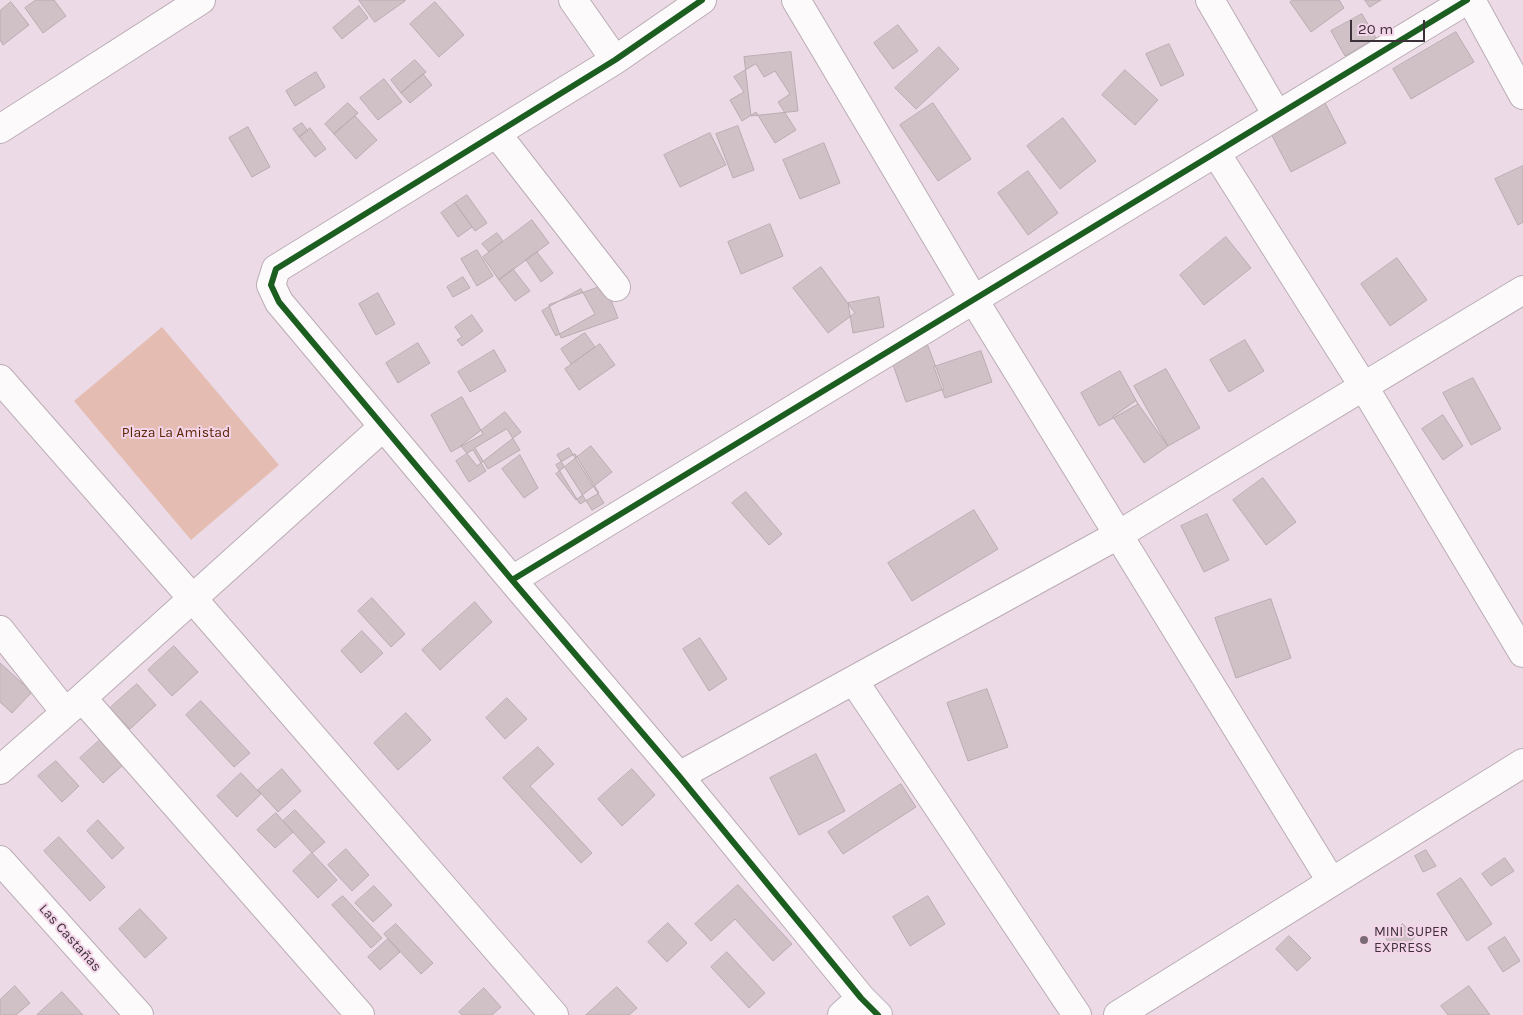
<!DOCTYPE html>
<html>
<head>
<meta charset="utf-8">
<style>
	body { margin:0 }
	#map { position:relative; width:1523px; height:1015px; overflow:hidden; background:#ecdbe6; font-family:Karla,sans-serif }
	canvas { display:block }
	.scale { position:absolute; left:1350px; top:20px; width:75px; height:22px; box-sizing:border-box; border:2px solid #3d3139; border-top:0; padding-left:6px; font-size:15px; line-height:18px; white-space:nowrap; color:#3d3139; -webkit-text-stroke:4px #f3d4e9; paint-order:stroke }
</style>
</head>
<body>
<div id="map">
<canvas width="1523" height="1015"></canvas>
<div class="scale">20 m</div>
</div>
<script>
const ctx = document.querySelector('canvas').getContext('2d');
ctx.lineJoin = 'round';
function paint(path, color) { ctx.fillStyle = color; ctx.fill(path, 'evenodd'); }
function trace(path, color, width, dash) { ctx.strokeStyle = color; ctx.lineWidth = width; ctx.lineCap = dash ? 'butt' : 'round'; ctx.setLineDash(dash || []); ctx.stroke(path); }
function label(font, color, halo, rows, align = 'center') {
  ctx.font = font + ' Karla,sans-serif'; ctx.lineWidth = 4; ctx.setLineDash([]); ctx.textBaseline = 'middle'; ctx.strokeStyle = halo; ctx.fillStyle = color; for (const [text, x, y, turn = 0] of rows) {
    ctx.save(); ctx.translate(x, y); ctx.rotate((+turn || 0) * Math.PI / 180); ctx.textAlign = isNaN(turn) ? turn : align; if (halo) ctx.strokeText(text, 0, 0); ctx.fillText(text, 0, 0); ctx.restore();
  }
}
paint(new Path2D(`
	M162 327 279 465 191 540 74 401Z`), '#e4bcb2');
const building = new Path2D(`
	M36 0H54L66 16 43 33 25 8Z
	M359 0H405V1L375 22Z
	M1293 0H1339L1344 8 1311 32 1290 2Z
	M1365 0H1381L1370 7Z
	M11 2 29 25 3 45 0 40V11Z
	M435 2 464 35 439 57 410 24Z
	M359 6 368 18 342 39 333 28Z
	M1362 14 1376 38 1345 56 1331 31Z
	M898 25 918 51 893 69 874 43Z
	M1456 32 1474 62 1411 99 1393 69Z
	M1169 44 1184 75 1161 86 1146 54Z
	M939 47 959 69 916 109 895 88Z
	M791 52 798 111 751 116 744 57Z
	M415 60 426 72 401 93 391 80Z
	M756 64 764 77 775 71 790 94 778 102 796 130 775 143 756 112 742 121 730 100 744 92 734 77Z
	M1125 70 1158 100 1135 125 1102 95Z
	M316 72 325 87 295 106 286 91Z
	M423 74 432 85 410 103 401 93Z
	M384 79 402 102 378 120 360 98Z
	M1323 99 1346 143 1291 172 1268 128Z
	M348 103 358 113 334 134 325 124Z
	M933 103 971 159 938 181 900 125Z
	M355 116 377 140 356 159 334 134Z
	M1063 118 1096 161 1060 189 1027 146Z
	M302 123 308 131 299 137 293 129Z
	M738 126 754 170 733 178 716 134Z
	M248 127 270 167 252 177 229 138Z
	M310 128 326 149 315 157 299 137Z
	M710 133 726 165 680 187 664 155Z
	M824 143 840 183 800 199 783 160Z
	M1523 166V222L1518 225 1495 179Z
	M1028 171 1058 213 1028 235 998 193Z
	M467 195 487 223 475 231 455 203Z
	M455 203 472 227 458 237 441 213Z
	M532 220 549 243 499 280 483 257Z
	M770 224 783 256 741 274 728 242Z
	M497 233 503 241 489 252 482 244Z
	M1226 237 1251 268 1204 305 1180 275Z
	M477 250 493 276 477 286 461 259Z
	M537 252 553 273 541 282 526 260Z
	M1397 258 1427 300 1390 326 1361 284Z
	M821 267 855 313 828 333 793 288Z
	M513 269 530 291 515 301 499 280Z
	M463 277 470 288 453 297 447 287Z
	M605 285 618 318 561 338 549 305Z
	M581 289 595 314 556 336 542 311Z
	M378 293 395 324 376 335 359 304Z
	M879 297 884 327 853 333 848 303Z
	M472 315 483 331 462 346 457 340 462 337 455 327Z
	M585 333 595 347 571 364 561 349Z
	M1245 340 1264 371 1229 392 1210 360Z
	M418 343 430 363 398 383 386 363Z
	M600 344 615 365 579 390 565 369Z
	M928 346 944 389 906 402 891 359Z
	M494 350 506 371 470 392 458 372Z
	M981 351 992 382 945 398 934 367Z
	M1166 369 1200 428 1168 446 1134 386Z
	M1120 371 1138 404 1099 426 1081 393Z
	M1473 378 1501 429 1471 445 1443 393Z
	M462 397 483 434 451 452 431 415Z
	M1136 401 1168 446 1144 463 1113 417Z
	M505 412 521 432 477 466 461 446Z
	M1443 415 1463 446 1443 460 1422 429Z
	M507 429 520 450 488 469 475 448Z
	M591 446 612 472 576 500 556 474Z
	M569 448 604 503 592 510 557 455Z
	M473 450 486 471 469 482 456 461Z
	M575 454 599 493 580 504 556 465Z
	M520 455 538 488 524 498 502 469Z
	M1263 478 1296 522 1266 545 1233 500Z
	M746 492 782 534 769 545 732 503Z
	M974 510 998 549 912 601 888 563Z
	M1207 514 1229 560 1204 572 1181 526Z
	M372 598 405 634 391 647 358 611Z
	M1271 599 1291 658 1236 678 1215 618Z
	M475 602 492 622 440 670 422 650Z
	M362 631 383 653 361 673 341 651Z
	M700 638 727 679 709 691 683 649Z
	M174 646 198 672 172 696 148 670Z
	M0 663 32 692 12 713 0 702Z
	M137 684 156 705 130 729 110 708Z
	M987 689 1008 747 968 761 947 703Z
	M507 698 527 719 505 739 486 718Z
	M201 701 250 753 234 767 186 715Z
	M406 713 431 740 398 770 374 743Z
	M100 740 123 765 103 783 80 758Z
	M538 747 554 764 530 786 592 853 581 863 503 778Z
	M816 754 845 811 799 835 770 778Z
	M56 761 79 786 62 802 38 776Z
	M282 769 301 791 278 812 258 790Z
	M632 769 655 795 622 826 598 799Z
	M241 773 261 794 237 817 217 796Z
	M901 784 916 807 843 854 828 832Z
	M295 810 325 842 312 853 283 821Z
	M276 813 293 832 275 848 257 830Z
	M98 820 124 848 112 859 87 831Z
	M59 837 105 887 90 901 44 851Z
	M346 849 369 875 352 891 328 865Z
	M1426 850 1436 866 1423 872 1415 856Z
	M312 853 337 880 318 898 293 871Z
	M1505 858 1514 871 1491 886 1482 874Z
	M1461 878 1492 924 1467 941 1437 894Z
	M738 885 792 944 773 961 735 919 711 941 695 924Z
	M374 886 392 905 373 922 355 903Z
	M343 896 382 938 371 948 332 905Z
	M928 896 945 924 910 946 893 917Z
	M140 909 167 938 145 958 119 929Z
	M668 923 687 943 667 962 648 942Z
	M396 924 433 963 421 974 384 934Z
	M1403 924 1415 937 1398 952 1386 939Z
	M1289 936 1311 958 1297 971 1276 949Z
	M1505 937 1520 961 1503 972 1488 948Z
	M388 939 400 952 380 970 368 957Z
	M727 952 765 993 749 1008 711 967Z
	M15 986 30 1003 16 1015H0V1000Z
	M1469 986 1490 1015H1448L1441 1006Z
	M617 987 637 1008 629 1015H586Z
	M484 988 501 1007 492 1015H462L459 1012Z
	M62 992 83 1015H37Z`);
paint(building, '#d0c1c7');
trace(building, '#b9abb0', 1);
const minor = new Path2D(`
	M573 0 615 60
	M702 0 615 60 276 269 271 285 279 302 512 580 679 776 861 998 878 1015
	M796 0 974 300 1331 881
	M1210 0 1277 115
	M1471 0 1523 95
	M0 129 201 0
	M497 134 616 287
	M1216 153 1364 387 1523 653
	M0 379 193 599 554 1015
	M512 580 1467 0
	M0 630 65 712
	M854 681 1077 1015
	M82 698 360 1015
	M0 770 82 698 383 427
	M679 776 1118 535 1523 290
	M0 860 139 1015
	M842 1015 861 998
	M1118 1015 1523 763`);
trace(minor, '#baacb5', 30);
trace(minor, '#fcfafb', 28);
trace(new Path2D(`
	M702 0 615 60 276 269 271 285 279 302 512 580 679 776 861 998 878 1015
	M512 580 1467 0`), '#1b5e20', 6);
for (const [x, y, r, color] of [
	[1364,940,5,"#7a6c76"]
]) { const dot = new Path2D(); dot.arc(x, y, r, 0, 2 * Math.PI); ctx.fillStyle = color; ctx.fill(dot); trace(dot, '#f3d4e9', 2); }
label('14px', '#5c2503', '#f3d4e9', [
	["Plaza La Amistad",176,433]
]);
label('14px', '#3d3139', '#f3d4e9', [
	["MINI SUPER",1374,932],
	["EXPRESS",1374,948]
], 'left');
label('14px', '#3d3139', '#f3d4e9', [
	["Las Castañas",70,938,48]
]);
</script>
</body>
</html>
